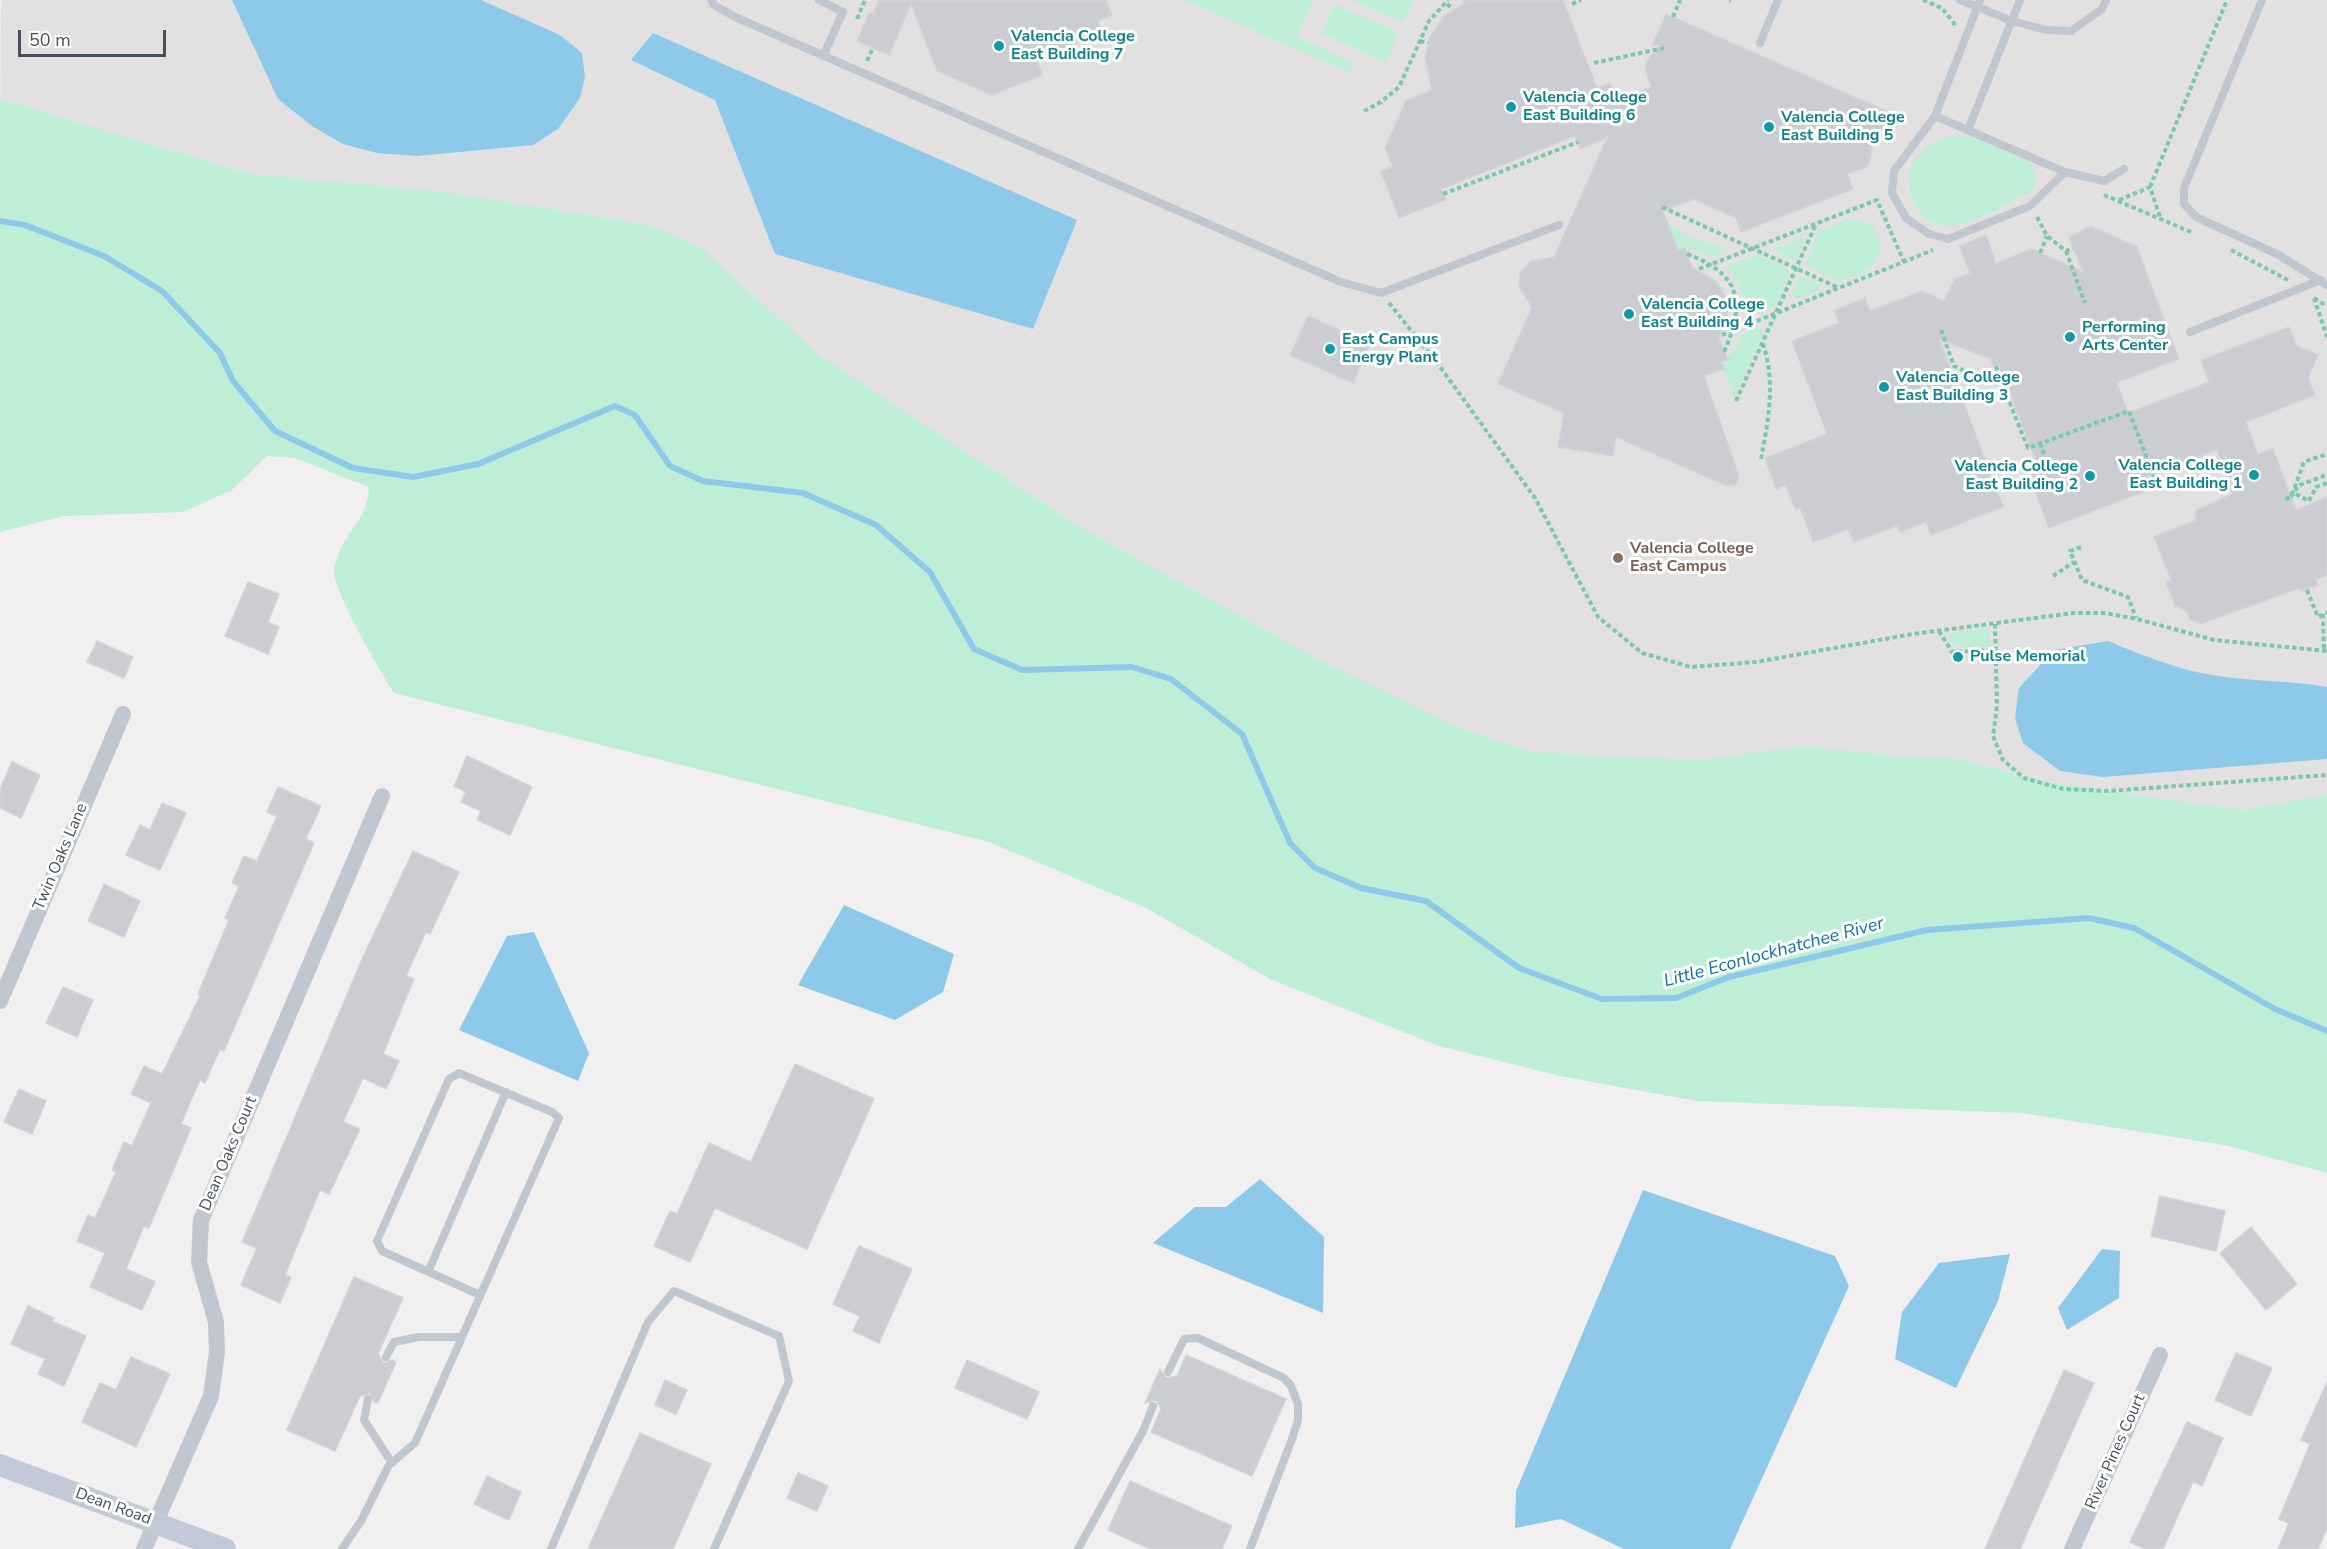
<!DOCTYPE html>
<html>
<head>
<meta charset="utf-8">
<style>
	body { margin:0 }
	#map { position:relative; width:2327px; height:1549px; overflow:hidden; background:#f1efef; font-family:"Nunito Sans",sans-serif }
	canvas { display:block }
	.scale { position:absolute; left:18px; top:30px; width:148px; height:27px; box-sizing:border-box; border:3px solid #47505c; border-top:0; padding-left:8px; font-size:18px; line-height:21px; white-space:nowrap; color:#47505c; -webkit-text-stroke:4px #fff; paint-order:stroke }
</style>
</head>
<body>
<div id="map">
<canvas width="2327" height="1549"></canvas>
<div class="scale">50 m</div>
</div>
<script>
const ctx = document.querySelector('canvas').getContext('2d');
ctx.lineJoin = 'round';
function paint(path, color) { ctx.fillStyle = color; ctx.fill(path, 'evenodd'); }
function trace(path, color, width, dash) { ctx.strokeStyle = color; ctx.lineWidth = width; ctx.lineCap = dash ? 'butt' : 'round'; ctx.setLineDash(dash || []); ctx.stroke(path); }
function label(font, color, halo, rows, align = 'center') {
  ctx.font = font + ' "Nunito Sans",sans-serif'; ctx.lineWidth = 6; ctx.setLineDash([]); ctx.textBaseline = 'middle'; ctx.strokeStyle = halo; ctx.fillStyle = color; for (const [text, x, y, turn = 0] of rows) {
    ctx.save(); ctx.translate(x, y); ctx.rotate((+turn || 0) * Math.PI / 180); ctx.textAlign = isNaN(turn) ? turn : align; if (halo) ctx.strokeText(text, 0, 0); ctx.fillText(text, 0, 0); ctx.restore();
  }
}
paint(new Path2D(`
	M1 0H2327V1146L0 180Z`), '#e2e0e1');
paint(new Path2D(`
	M1183 0H1313L1297 37 1354 63 1350 73Z
	M1352 0H1414L1404 23Z
	M1335 4 1399 33 1386 63 1321 33Z
	M0 99 250 174 439 191 650 225 700 247 820 356 1080 527 1314 657 1462 729 1533 752 1699 760 1804 746 1887 755 1959 759 2046 782 2242 810 2327 795V1173L2224 1145 2022 1113 1696 1101 1560 1076 1439 1046 1270 979 1146 908 989 842 394 693C381 672 333 592 334 570 334 564 339 554 341 548 354 523 367 518 369 487L295 458 267 456 232 490 183 512 64 516 0 532Z
	M1951 136 1973 137 2031 163C2036 176 2040 187 2026 195 2008 203 1972 224 1954 226 1918 230 1897 186 1916 158 1924 146 1938 141 1951 136Z
	M1849 219C1853 220 1860 219 1864 221 1886 228 1885 260 1866 271 1858 276 1847 278 1839 281L1805 266 1818 231Z
	M1668 223 1696 241 1702 239 1727 251 1713 257 1695 250 1678 249Z
	M1802 237 1805 240 1794 261 1773 250Z
	M1756 255 1788 269 1789 275 1775 306 1746 318C1745 298 1739 281 1726 266Z
	M1800 276 1819 283 1820 286 1818 290 1797 299 1791 293Z
	M1758 328 1763 333 1734 397 1722 365 1734 351 1743 334Z
	M1990 629V646L1967 648 1961 645 1953 646 1949 641V634Z`), '#bfeed7');
paint(new Path2D(`
	M232 0H481L560 35 582 53 585 77 580 98 558 129 533 145 417 156 377 153 343 144 312 126 278 99Z
	M653 33 1077 220 1033 329 775 254 715 100 631 60Z
	M2108 641C2142 655 2176 669 2212 675 2250 682 2289 680 2327 687V759L2103 777 2060 771 2023 743 2015 718 2019 688 2054 650Z
	M844 905 954 954 943 992 895 1020 798 985Z
	M534 932 589 1053 578 1081 459 1030 507 936Z
	M1260 1179 1324 1237 1323 1313 1153 1243 1195 1207H1226Z
	M1643 1190 1835 1256 1849 1286 1730 1549H1624L1561 1519 1515 1528 1516 1491Z
	M2102 1249 2120 1251 2119 1298 2067 1330 2058 1308Z
	M2010 1254 1998 1301 1956 1388 1895 1359 1902 1312 1939 1263Z`), '#8dcae9');
trace(new Path2D(`
	M0 221 25 225 104 256 162 291 220 353 233 381 275 431 353 468 413 477 478 464 615 406 635 415 670 466 703 481 803 493 876 525 930 572 974 649 1022 670 1132 667 1171 679 1242 734 1290 843 1315 868 1361 888 1426 901 1519 968 1602 999 1676 998 1729 977 1927 930 2089 918 2134 928 2275 1009 2327 1031`), '#8dcae9', 6);
const building = new Path2D(`
	M879 0H1106L1112 15 1098 21 1102 33 1037 60 1042 75 992 95 937 71 911 4 889 55 857 41 869 13 873 14Z
	M1463 0H1563L1597 88 1610 83 1616 101 1651 87 1645 68 1646 62 1659 46 1653 44 1666 14 1893 114 1879 144 1873 142 1870 162 1867 167 1847 174 1853 189 1741 232 1736 218 1694 199 1663 211 1678 250 1685 248 1692 267 1716 281 1726 297 1728 319 1719 339 1728 359 1721 362 1724 369 1704 376 1739 476 1736 485 1727 486 1616 437 1613 456 1558 447 1564 413 1498 384 1532 307 1519 287 1520 272 1531 261 1554 257 1607 138 1580 149 1575 136 1441 189 1446 200 1399 218 1381 171 1393 167 1385 148 1406 101 1432 90 1425 58 1430 37 1443 17 1464 4Z
	M2091 226 2137 247 2179 359 2117 382 2128 413 2209 382 2201 360 2289 327 2297 346 2318 355 2308 378 2315 395 2246 422 2258 454 2273 449 2296 510 2327 497V575L2316 580 2318 585 2301 592 2300 588 2200 624 2190 619 2187 612 2175 605 2166 582 2171 580 2154 537 2196 520 2195 511 2232 494 2217 450 2148 476 2153 488 2049 528 2035 491 2038 490 2030 469 2038 466 1999 365 1993 366 1991 359 1940 340 2003 507 1931 535 1926 522 1900 532 1897 526 1854 542 1848 529 1813 542 1800 508 1795 509 1786 485 1776 489 1765 458 1827 434 1792 341 1839 323 1834 311 1865 298 1870 311 1922 291 1944 301 1955 279 1970 273 1959 246 1986 235 1996 263 2032 249 2083 272 2069 237Z
	M1308 316 1370 344 1353 383 1290 355Z
	M248 582 279 594 268 622 279 627 268 654 225 636Z
	M97 641 133 657 124 678 87 662Z
	M467 756 532 787 510 835 477 820 481 811 461 802 466 792 454 786Z
	M12 762 40 775 21 818 0 808V789Z
	M278 787 321 806 306 839 314 843 224 1051 220 1049 205 1083 200 1080 181 1124 191 1128 149 1228 144 1226 126 1269 155 1282 142 1310 90 1287 105 1253 77 1241 88 1215 95 1218 116 1172 112 1170 124 1142 132 1146 151 1103 131 1094 144 1066 162 1074 200 996 198 994 229 920 225 918 239 886 232 883 244 856 257 861 277 816 267 812Z
	M162 803 186 813 160 870 126 855 140 825 150 830Z
	M413 851 459 872 430 934 426 932 406 976 414 979 383 1054 399 1061 386 1089 363 1078 343 1122 360 1129 329 1194 320 1190 285 1275 291 1277 280 1303 241 1285 257 1248 242 1242 363 957Z
	M104 884 140 901 124 937 88 921Z
	M63 987 93 1000 77 1037 46 1023Z
	M795 1064 874 1099 807 1249 715 1208 690 1262 654 1246 670 1211 677 1214 709 1143 751 1162Z
	M19 1089 46 1101 32 1134 4 1122Z
	M2160 1196 2225 1211 2216 1251 2151 1236Z
	M2251 1227 2297 1284 2266 1310 2220 1253Z
	M859 1246 912 1269 879 1343 853 1331 860 1316 833 1304Z
	M354 1277 403 1298 378 1354 384 1363 392 1360 396 1362 378 1403 374 1402 370 1393 360 1396 335 1451 287 1430Z
	M28 1306 54 1318 52 1321 86 1336 64 1386 38 1374 45 1359 11 1344Z
	M2236 1353 2272 1368 2251 1416 2215 1400Z
	M1186 1355 1286 1399 1252 1476 1151 1432 1161 1409 1156 1400 1145 1403 1160 1369 1166 1378 1177 1376Z
	M131 1357 170 1374 136 1447 82 1422 100 1383 116 1390Z
	M967 1360 1039 1392 1027 1419 955 1388Z
	M2064 1370 2094 1383 2020 1549H1985Z
	M665 1380 687 1390 676 1414 655 1405Z
	M2327 1382V1528L2318 1549H2278L2289 1523 2279 1519 2310 1444 2301 1440Z
	M2187 1422 2223 1438 2202 1486 2193 1482 2163 1549H2145L2130 1542Z
	M640 1433 711 1464 673 1549H588Z
	M798 1473 828 1486 817 1511 787 1498Z
	M487 1476 521 1492 509 1520 474 1504Z
	M1130 1481 1232 1526 1222 1549H1150L1108 1530Z`);
paint(building, '#cccdd3');
trace(building, '#d3d4da', 1.5);
trace(new Path2D(`
	M1730 0 1731 1
	M1923 0 1942 8 1954 23V27
	M1447 4 1453 9
	M1572 4 1581 0
	M1673 17 1680 0
	M857 19 865 0
	M1420 41 1428 43
	M867 61 873 48
	M1594 63 1664 48
	M1364 111 1381 102 1399 87 1429 21 1448 0
	M2150 187 2227 0
	M1443 194 1578 142
	M2104 195 2191 232
	M2119 200 2150 187 2160 217
	M1662 207 1839 288
	M2037 217 2047 236 2066 251 2073 248
	M2231 250 2288 280
	M2066 251 2085 303
	M2040 253 2047 236
	M1687 254C1741 274 1746 303 1724 352
	M1699 269 1877 200 1904 262
	M2314 298 2327 306
	M2314 298 2327 337
	M1389 303 1438 364 1535 498 1598 617 1642 653 1691 667 1756 662 1913 634 2073 613H2105L2137 619 2214 640 2327 651
	M1941 330 1954 366 1994 384 2001 381 2028 448 2129 411 2155 480
	M1722 335 1933 250
	M1996 366 2001 381
	M1736 401 1816 224
	M2040 443 2047 462
	M1761 459C1768 422 1776 382 1763 344
	M2296 494 2309 501 2316 487 2327 483
	M2291 497 2299 485 2327 475
	M2286 500 2293 492 2304 462 2327 454
	M2081 547 2070 551 2082 580 2128 597 2136 618
	M2053 576 2074 562
	M2307 590 2318 617 2327 613
	M2323 614 2324 651
	M1995 624 1997 706 1993 736 2003 760 2024 778 2063 789 2108 791 2327 775
	M1939 631 1952 652 1993 650`), '#78caac', 4, [4.5, 3]);
trace(new Path2D(`
	M711 0 714 5 735 17 1341 282 1381 293 1559 225
	M819 0 843 12 823 56
	M1960 0 2012 21 2046 30 2071 31 2102 9 2106 0
	M1980 0 1935 116 1894 171 1892 193 1906 218 1929 234 1948 239 2030 206 2065 172
	M2262 0 2184 188V204L2196 217 2277 254 2327 285
	M1760 43 1778 0
	M1935 116 2065 172 2104 181 2124 169
	M1968 130 2020 0
	M2190 332 2321 280
	M428 1272 506 1092
	M386 1357 394 1342 419 1337H461
	M1168 1372 1184 1339 1198 1338 1284 1378 1291 1386 1298 1404V1420L1292 1439 1250 1549
	M368 1399 364 1420 392 1463
	M342 1549 361 1521 389 1465 415 1443 559 1118 552 1112 459 1073 449 1079 377 1241 382 1251 480 1295
	M551 1549 648 1322 674 1291 779 1336 789 1381 714 1549
	M1078 1549 1143 1431 1153 1406`), '#c0c7d0', 8);
trace(new Path2D(`
	M0 1001 123 714
	M144 1549 211 1396 217 1352 216 1322 199 1262 201 1220 382 796
	M2072 1549 2160 1355`), '#c0c7d0', 16);
trace(new Path2D(`
	M0 1465 225 1549`), '#c2cad7', 22);
for (const [x, y, r, color] of [
	[999,46,6,"#0f9aa8"],
	[1511,107,6,"#0f9aa8"],
	[1769,127,6,"#0f9aa8"],
	[1629,314,6,"#0f9aa8"],
	[2070,337,6,"#0f9aa8"],
	[1330,349,6,"#0f9aa8"],
	[1884,387,6,"#0f9aa8"],
	[2254,475,6,"#0f9aa8"],
	[2090,476,6,"#0f9aa8"],
	[1618,558,6,"#8d6e63"],
	[1958,657,6,"#0f9aa8"]
]) { const dot = new Path2D(); dot.arc(x, y, r, 0, 2 * Math.PI); ctx.fillStyle = color; ctx.fill(dot); trace(dot, '#fff', 2); }
label('bold 16px', '#0d838f', '#fff', [
	["Valencia College",1011,37],
	["East Building 7",1011,55],
	["Valencia College",1523,98],
	["East Building 6",1523,116],
	["Valencia College",1781,118],
	["East Building 5",1781,136],
	["Valencia College",1641,305],
	["East Building 4",1641,323],
	["Performing",2082,328],
	["Arts Center",2082,346],
	["East Campus",1342,340],
	["Energy Plant",1342,358],
	["Valencia College",1896,378],
	["East Building 3",1896,396],
	["Valencia College",2242,466,"right"],
	["East Building 1",2242,484,"right"],
	["Valencia College",2078,467,"right"],
	["East Building 2",2078,485,"right"],
	["Pulse Memorial",1970,657]
], 'left');
label('bold 16px', '#785e54', '#fff', [
	["Valencia College",1630,549],
	["East Campus",1630,567]
], 'left');
label('16px', '#47505c', '#fff', [
	["Twin Oaks Lane",61,857,-67],
	["Dean Oaks Court",229,1154,-67],
	["River Pines Court",2116,1452,-66],
	["Dean Road",113,1507,20]
]);
label('italic 18px', '#1173a5', '#fff', [
	["Little Econlockhatchee River",1774,953,-15]
]);
</script>
</body>
</html>
